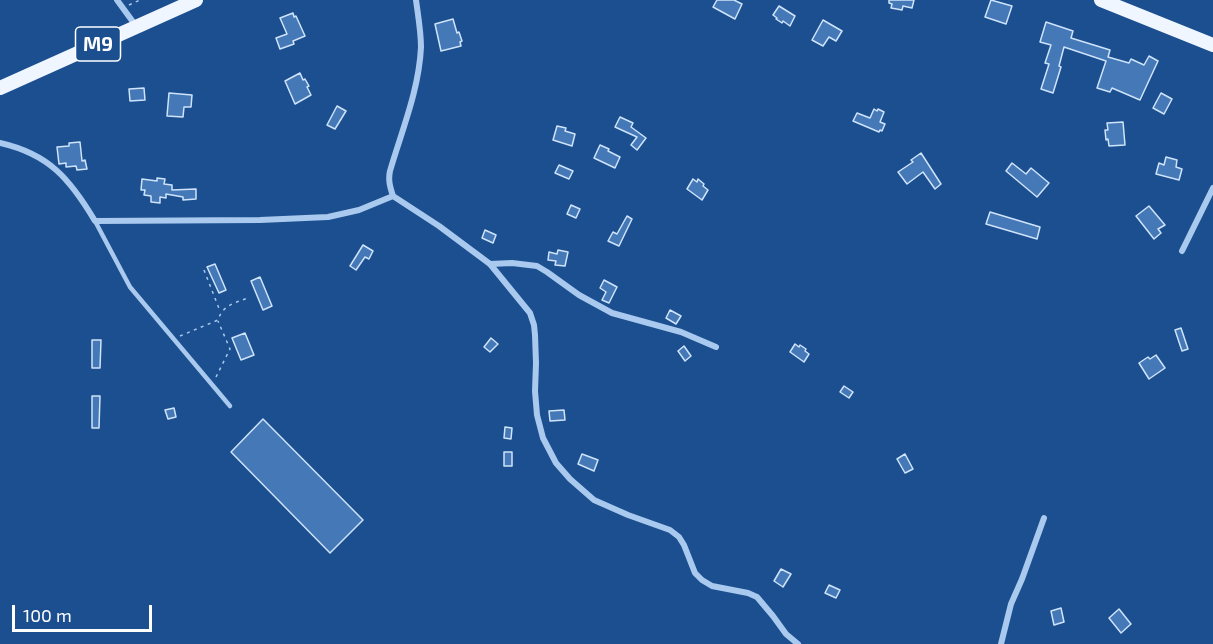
<!DOCTYPE html>
<html>
<head>
<meta charset="utf-8">
<style>
	body { margin:0 }
	#map { position:relative; width:1213px; height:644px; overflow:hidden; background:#1b4f8f; font-family:"Exo 2",sans-serif }
	canvas { display:block }
	.scale { position:absolute; left:12px; top:605px; width:140px; height:27px; box-sizing:border-box; border:3px solid #fff; border-top:0; padding-left:8px; font-size:18px; line-height:21px; white-space:nowrap; color:#fff; -webkit-text-stroke:4px #1b4f8f; paint-order:stroke }
</style>
</head>
<body>
<div id="map">
<canvas width="1213" height="644"></canvas>
<div class="scale">100 m</div>
</div>
<script>
const ctx = document.querySelector('canvas').getContext('2d');
ctx.lineJoin = 'round';
function paint(path, color) { ctx.fillStyle = color; ctx.fill(path, 'evenodd'); }
function trace(path, color, width, dash) { ctx.strokeStyle = color; ctx.lineWidth = width; ctx.lineCap = dash ? 'butt' : 'round'; ctx.setLineDash(dash || []); ctx.stroke(path); }
function label(font, color, halo, rows, align = 'center') {
  ctx.font = font + ' "Exo 2",sans-serif'; ctx.lineWidth = 4.5; ctx.setLineDash([]); ctx.textBaseline = 'middle'; ctx.strokeStyle = halo; ctx.fillStyle = color; for (const [text, x, y, turn = 0] of rows) {
    ctx.save(); ctx.translate(x, y); ctx.rotate((+turn || 0) * Math.PI / 180); ctx.textAlign = isNaN(turn) ? turn : align; if (halo) ctx.strokeText(text, 0, 0); ctx.fillText(text, 0, 0); ctx.restore();
  }
}
const building = new Path2D(`
	M717 0H734L742 4 735 19 713 7Z
	M889 0H914L912 8 903 6 902 10 891 8 892 4 889 3Z
	M991 0 1012 6 1006 24 985 17Z
	M779 6 795 16 790 26 783 21 782 23 776 19 777 18 773 15Z
	M293 13 294 17 296 16 305 36 293 41 294 44 280 49 276 38 287 34 280 18Z
	M453 19 457 33 459 32 462 41 460 42 461 46 441 51 435 24Z
	M823 20 842 31 836 41 829 37 823 46 812 40Z
	M1046 22 1073 31 1071 38 1110 50 1108 57 1129 63 1131 59 1144 65 1149 56 1158 61 1140 100 1112 88 1110 92 1097 88 1106 61 1064 47 1059 66 1061 67 1053 93 1041 89 1049 64 1045 63 1051 45 1040 42Z
	M300 73 303 80 305 79 309 86 307 87 311 95 295 104 285 81Z
	M144 88 145 100 130 101 129 89Z
	M169 93 192 95 191 107H184L183 117 167 116Z
	M1161 93 1172 99 1164 114 1153 108Z
	M337 106 346 111 335 129 327 125Z
	M874 109 877 111 878 109 884 112 880 122 885 124 882 131 880 130 879 132 853 121 857 113 870 118Z
	M620 117 633 123 631 127 646 138 637 150 631 145 637 137 615 127Z
	M1123 122 1125 145 1109 146 1108 139 1106 140 1105 130H1108L1107 123Z
	M557 126 566 128 565 131 575 134 572 146 553 140Z
	M80 142 82 161 85 160 87 169 77 170 76 166 66 167V163L59 164 57 147 69 146V143Z
	M600 145 609 149 608 151 620 157 615 168 594 158Z
	M921 153 941 184 935 189 923 172 907 184 898 172 913 162 911 160Z
	M1166 157 1177 160 1176 167 1182 169 1179 180 1156 174 1159 163 1164 165Z
	M1012 163 1026 174 1031 168 1049 183 1037 197 1006 171Z
	M559 165 573 171 569 179 555 173Z
	M157 178 165 179 164 184 172 185V190L196 189V199L183 200V197L166 194V198L160 197V203L151 202V196L144 195 145 190H141L142 179 157 181Z
	M693 179 697 182 698 179 704 184 703 186 708 190 702 200 687 189Z
	M571 205 580 209 576 218 567 214Z
	M1149 206 1165 225 1158 229 1161 233 1154 239 1136 216Z
	M990 212 1040 227 1037 239 986 224Z
	M627 216 632 219 619 246 608 241 613 232 617 234Z
	M485 230 496 235 493 243 482 238Z
	M363 245 373 251 369 259 365 257 356 270 350 266Z
	M558 250 568 252 565 266 555 265 556 261 548 260 549 252 557 254Z
	M215 264 226 290 219 293 207 267Z
	M260 277 272 306 263 310 251 281Z
	M604 280 617 287 609 303 602 300 606 292 600 288Z
	M670 310 681 316 676 324 666 318Z
	M1181 328 1188 349 1182 351 1175 330Z
	M245 333 254 355 241 360 232 338Z
	M491 338 498 344 490 352 484 347Z
	M92 340H101L100 368H92Z
	M795 344 799 347 800 345 806 349 805 351 809 354 804 362 790 352Z
	M684 346 691 356 685 361 678 351Z
	M1156 355 1165 368 1149 379 1139 363 1148 357 1150 359Z
	M844 386 853 392 849 398 840 392Z
	M92 396H100L99 428H92Z
	M174 408 176 417 168 419 165 410Z
	M564 410 565 420 550 421 549 411Z
	M263 419 363 520 330 553 231 452Z
	M505 427 512 428 511 439 504 438Z
	M504 452H512V466H504Z
	M582 454 598 460 594 471 578 464Z
	M905 454 913 469 905 473 897 459Z
	M781 569 791 574 783 587 774 581Z
	M829 585 840 590 836 598 825 593Z
	M1061 608 1064 622 1054 625 1051 611Z
	M1119 609 1131 624 1121 633 1109 618Z`);
paint(building, '#4478b7');
trace(building, '#cfe3fa', 1.5);
trace(new Path2D(`
	M129 5 140 0
	M204 270 220 311
	M180 336 218 320C223 304 236 303 250 297
	M216 377 230 349 218 321`), '#a9c9ee', 1.5, [3, 4.5]);
trace(new Path2D(`
	M95 221 130 287 230 406`), '#a9c9ee', 4.5);
trace(new Path2D(`
	M117 0 136 26
	M416 0C418 15 421 32 421 47 419 90 402 130 390 171 388 180 390 187 393 196L439 226 490 264 530 313 534 325 535 335 536 363 535 391 537 415 543 438 556 463 570 479 594 500 628 515 670 530 679 537 684 545 695 573 702 580 712 586 748 593 757 597 773 616 786 634 798 644
	M0 143C49 154 70 179 95 221L260 220 328 217 359 210 393 196
	M1182 251 1213 188
	M490 264 512 263 537 266 547 272 579 295 612 313 681 332 716 347
	M1001 644 1011 604 1022 579 1044 518`), '#a9c9ee', 6);
trace(new Path2D(`
	M1101 0 1213 45
	M0 88 196 0`), '#f0f6ff', 14);
for (const [x, y, w] of [
	[98,44,45]
]) { const box = new Path2D(); box.roundRect(x - w / 2, y - 17, w, 34, 4.5); ctx.fillStyle = '#1b4f8f'; ctx.fill(box); trace(box, '#fff', 1.5); }
label('bold 20px', '#fff', null, [
	["M9",98,44]
]);
</script>
</body>
</html>
